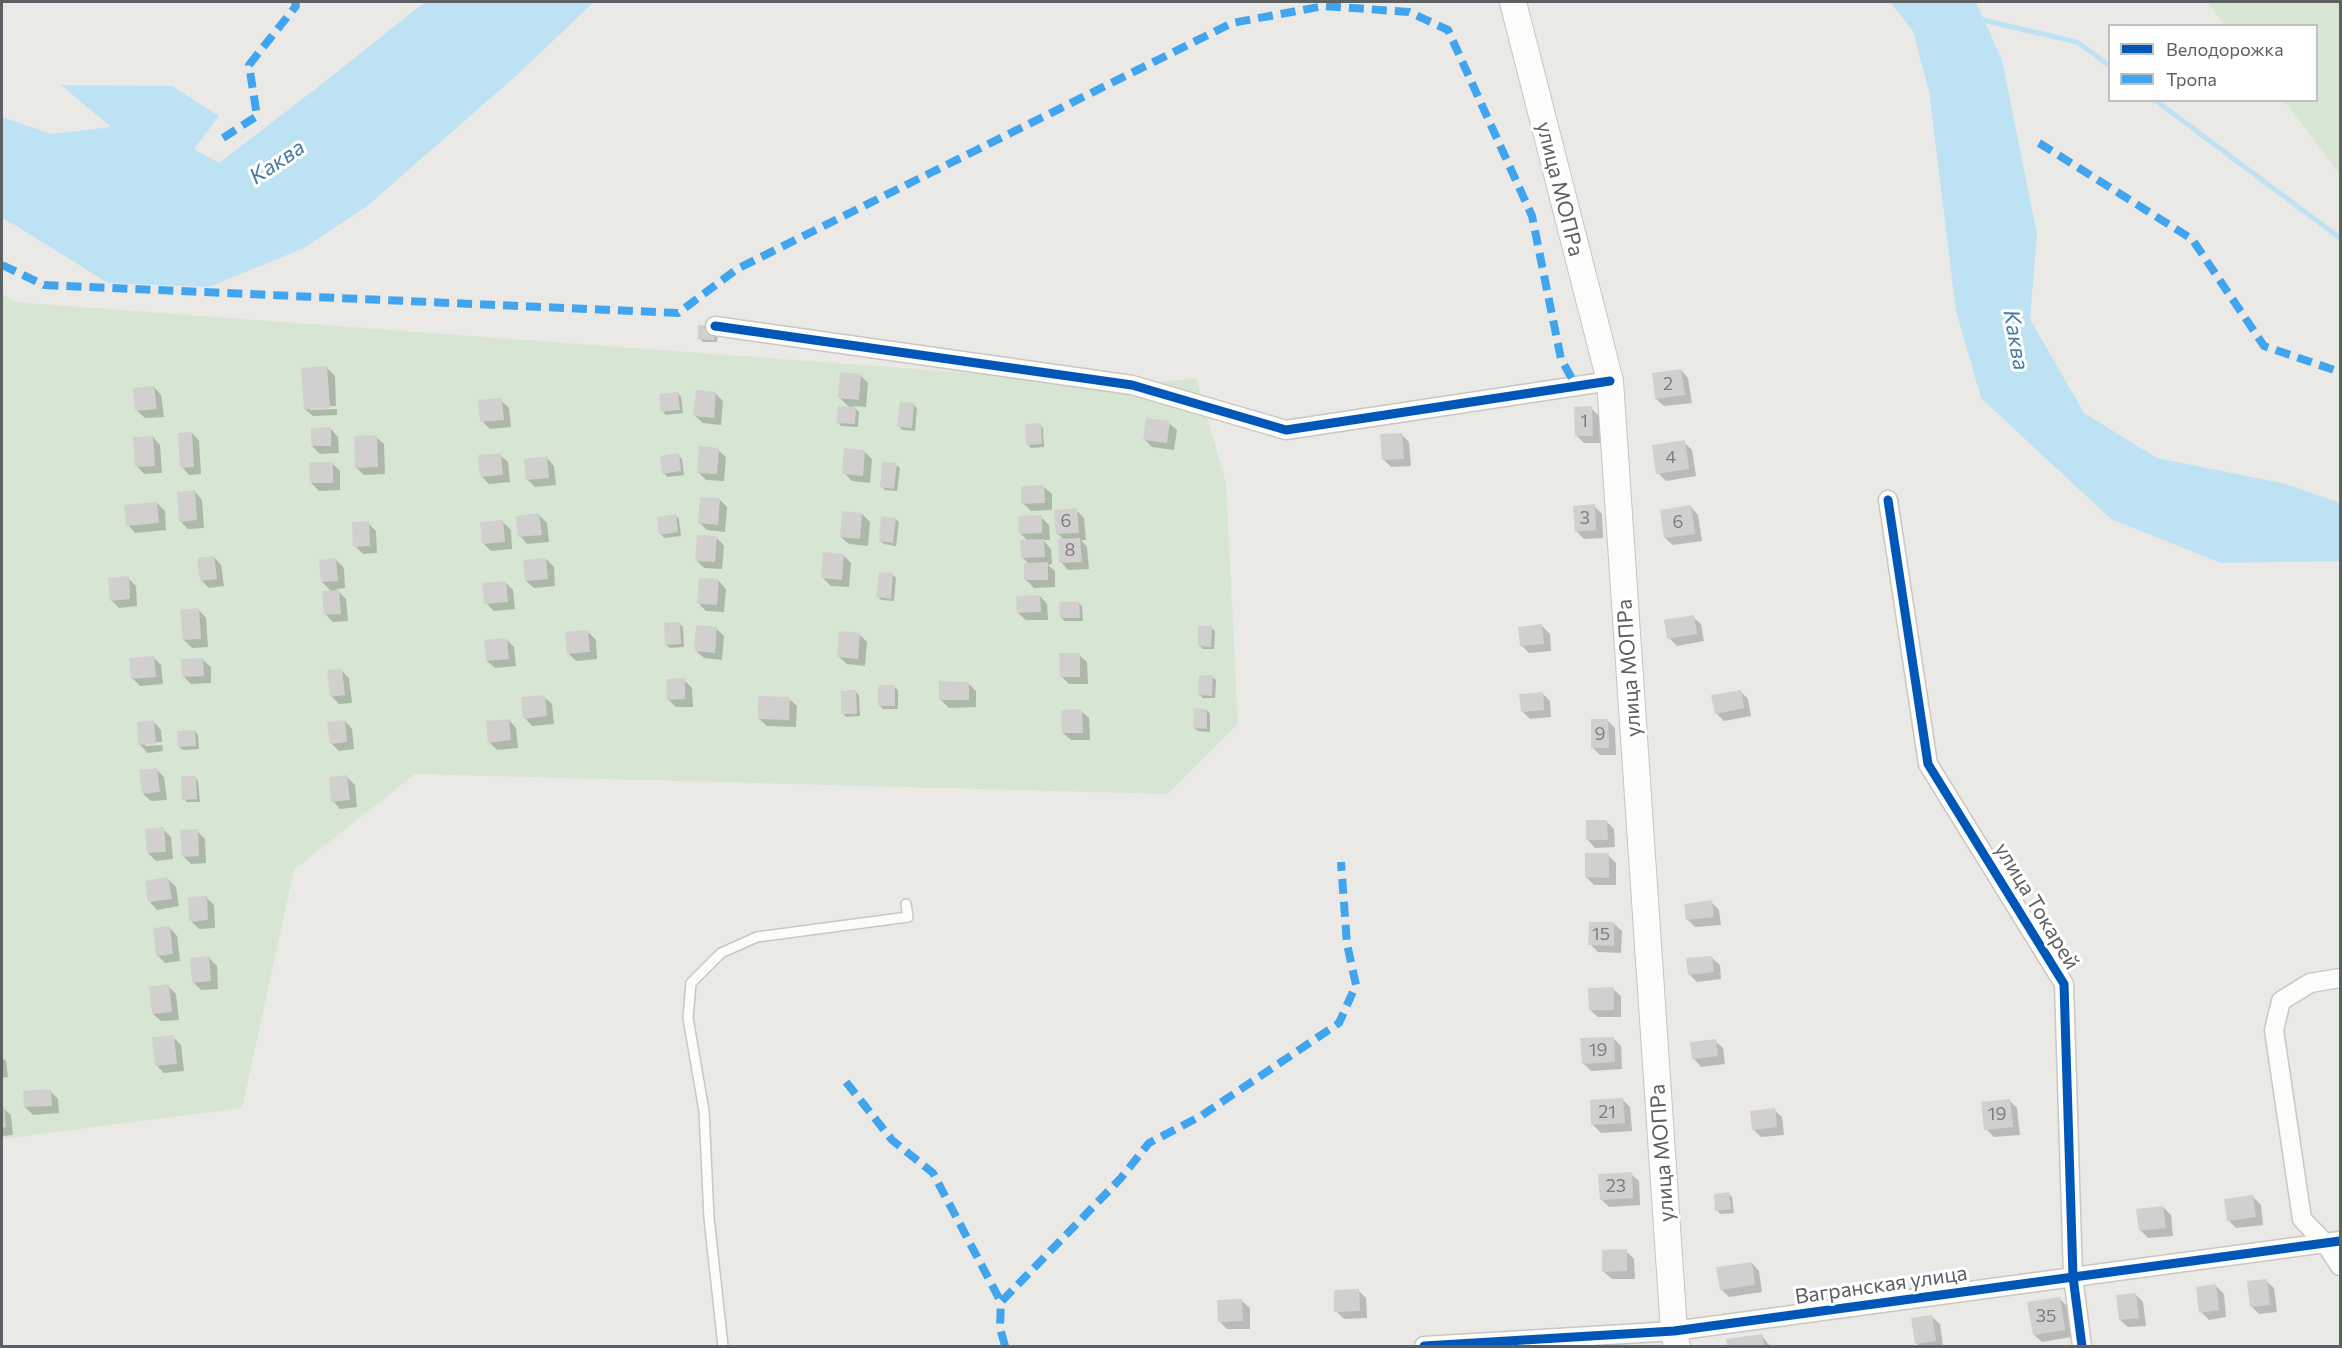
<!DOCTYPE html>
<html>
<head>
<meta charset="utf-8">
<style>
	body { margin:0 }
	#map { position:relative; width:2342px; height:1348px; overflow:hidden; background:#ebe9e6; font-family:Commissioner,sans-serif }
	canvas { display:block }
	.frame { position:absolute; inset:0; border:3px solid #5c6063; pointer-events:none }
	.legend { position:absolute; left:2108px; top:24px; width:210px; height:78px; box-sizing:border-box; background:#fff; border:2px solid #bebfc1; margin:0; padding:8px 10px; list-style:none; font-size:18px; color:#5c6063 }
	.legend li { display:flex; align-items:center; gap:12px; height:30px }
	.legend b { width:30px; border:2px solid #bebfc1 }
</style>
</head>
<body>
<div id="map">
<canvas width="2342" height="1348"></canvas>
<div class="frame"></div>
<ul class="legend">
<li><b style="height:8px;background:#0057b8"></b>Велодорожка</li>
<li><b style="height:8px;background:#40a5ee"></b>Тропа</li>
</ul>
</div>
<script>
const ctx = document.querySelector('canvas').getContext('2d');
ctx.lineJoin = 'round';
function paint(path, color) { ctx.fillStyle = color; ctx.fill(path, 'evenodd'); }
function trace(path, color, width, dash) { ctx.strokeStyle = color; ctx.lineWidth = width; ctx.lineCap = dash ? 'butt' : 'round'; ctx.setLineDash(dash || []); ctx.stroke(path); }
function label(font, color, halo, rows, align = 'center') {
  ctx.font = font + ' Commissioner,sans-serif'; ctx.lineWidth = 6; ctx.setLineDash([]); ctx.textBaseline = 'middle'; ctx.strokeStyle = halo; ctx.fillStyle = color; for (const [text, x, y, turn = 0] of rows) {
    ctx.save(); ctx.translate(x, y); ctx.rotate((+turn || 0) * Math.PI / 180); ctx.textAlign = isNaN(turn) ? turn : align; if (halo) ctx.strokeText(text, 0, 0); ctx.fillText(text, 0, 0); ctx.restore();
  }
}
paint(new Path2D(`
	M2207 2H2340V174L2284 101 2316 100V26L2225 25Z
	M2 293 13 302 1132 385 1196 378 1226 483 1238 724 1168 794 415 774 294 870 242 1108 2 1139Z`), '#d7e6d2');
paint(new Path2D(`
	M425 2H594L517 75 366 207 304 248 209 287 108 283 13 224 2 218V117L51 134 111 127 61 85 172 86 219 116 194 149 219 163 318 87Z
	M1890 2H1976L2002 60 2037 234 2030 319 2084 413 2157 458 2286 484 2340 503V561L2221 563 2111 519 1981 398 1956 311 1929 91 1913 31Z`), '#bde2f3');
paint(new Path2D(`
	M718 331 717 342H703L699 338Z
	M327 368 335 376 336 406 310 407V410L337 409V415L313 416 305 409Z
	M1681 370 1688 378 1692 403 1664 406 1656 399Z
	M860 375 868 383 866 407 853 406 859 412 858 427 841 426 838 422 850 408 840 398Z
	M154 387 161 395 164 417 145 418 137 411Z
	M678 393 681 397 683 413 666 415 663 412Z
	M715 393 723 401 721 425 703 423 695 416Z
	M501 400 509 408 511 427 490 429 482 421Z
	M914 405 917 408 915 431 902 430 899 426Z
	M1591 408 1599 416 1600 443H1584L1577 436Z
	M1169 423 1177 430 1174 450 1152 447 1144 439Z
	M1040 425 1043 428 1044 447 1031 448 1027 444Z
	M331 429 338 437 339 453 320 454 312 446Z
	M192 433 199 441 201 474 189 475 182 467Z
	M1401 434 1409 442 1411 466 1391 467 1383 459Z
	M153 437 160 445 162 473 144 474 137 466Z
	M376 437 384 444 385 474 364 475 356 467Z
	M1684 442 1692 450 1696 476 1666 481 1658 473Z
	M718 450 726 457 724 481 706 480 698 472Z
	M864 451 872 459 870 483 852 481 844 473Z
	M500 455 508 462 510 482 489 484 481 476Z
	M678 455 682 459 684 475 667 477 664 473Z
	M547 458 554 466 556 485 535 487 527 479Z
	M332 463 340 471V490L319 491 311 483Z
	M896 465 900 468 897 491 885 490 881 486Z
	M1044 487 1052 494V510L1031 511 1023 503Z
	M195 492 202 500 204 528 188 529 180 521Z
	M720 500 727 507 725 532 707 530 699 522Z
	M157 503 165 511 166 530 135 533 128 525Z
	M1594 506 1602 514 1603 538 1584 539 1576 531Z
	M1691 507 1698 515 1702 541 1673 545 1665 538Z
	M1076 510 1084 518 1086 540H1081L1087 547 1089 569 1068 570 1061 562 1064 540 1057 533Z
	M862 514 870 522 868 546 849 544 841 537Z
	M539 515 547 523 549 542 527 544 520 536Z
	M676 516 679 519 681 536 664 538 661 534Z
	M1041 517 1049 525 1050 540H1043L1051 549 1052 564 1048 565 1055 571V587L1034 588 1026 580 1029 564 1023 558 1028 541 1020 533Z
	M895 519 899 522 896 546 884 544 880 541Z
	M503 522 511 530 512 549 491 551 483 543Z
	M368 523 376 531 377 553 363 554 355 546Z
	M717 538 724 546 722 569 704 568 696 560Z
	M843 555 851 563 849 587 831 586 823 578Z
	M214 557 221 565 224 586 209 588 201 580Z
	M546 559 554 567 555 586 534 588 526 581Z
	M336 560 344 568 345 588 336 589 346 599 348 621 333 622 325 614 332 592 322 582Z
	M893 575 896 578 894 601 881 600 878 596Z
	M128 578 136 586 137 606 119 608 111 600Z
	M719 581 726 589 724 612 706 611 698 603Z
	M505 582 513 590 515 609 494 611 486 603Z
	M1040 596 1047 604 1048 620H1026L1018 613Z
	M1079 603 1082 606 1083 621H1065L1061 618Z
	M199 610 206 618 208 647 192 648 184 640Z
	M1693 617 1701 624 1704 641 1677 646 1669 638Z
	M680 624 683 627 684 647 670 648 666 645Z
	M1542 626 1550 634 1551 651 1529 653 1521 645Z
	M716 628 724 636 722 660 704 658 696 651Z
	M1211 628 1215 631 1214 649H1203L1199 645Z
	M588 632 596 640 597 659 576 661 568 653Z
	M859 634 867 642 865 666 847 664 839 657Z
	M506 639 514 647 516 666 495 668 487 661Z
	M1079 655 1087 662 1088 684H1069L1061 676Z
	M153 657 161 665 163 684 140 686 132 678Z
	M203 660 211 667V683L191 684 183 676Z
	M342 671 349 678 352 703 339 704 331 696Z
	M1212 677 1216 680 1215 698H1203L1200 695Z
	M684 680 692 688 693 707H676L668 699Z
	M968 683 976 691V707L949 708 941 700Z
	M894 687 898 690V709H883L879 705Z
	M1740 691 1748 699 1751 716 1724 721 1716 713Z
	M856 692 859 695 860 716 846 717 843 713Z
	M1542 693 1550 701 1551 717 1530 719 1522 711Z
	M544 697 552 704 554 724 532 726 525 718Z
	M789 699 797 706 796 727 767 726 759 719Z
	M1207 710 1210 714V732L1198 731 1194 728Z
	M1081 711 1089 718 1090 740H1071L1063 733Z
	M509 720 516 728 518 748 497 750 489 742Z
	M1607 720 1615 728 1616 755H1600L1593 748Z
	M345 721 352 729 354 749 339 751 331 743Z
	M154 722 161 730 162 742 145 743V746L162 745 163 751 148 753 140 745Z
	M195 731 198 735 199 749 183 750 179 747Z
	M157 770 164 777 167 800 151 801 143 794Z
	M195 777 198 781 200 802H187L184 799Z
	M347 777 355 785 357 807 340 809 333 801Z
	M1606 821 1614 829 1615 847 1595 848 1588 840Z
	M163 829 171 837 173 859 156 861 148 853Z
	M197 831 205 839 206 863 191 864 183 856Z
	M1608 855 1616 863V885H1594L1586 877Z
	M168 879 176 887 179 906 157 910 150 902Z
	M206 897 214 905 215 928 199 929 191 921Z
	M1711 902 1719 910 1721 925 1695 927 1687 919Z
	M1614 924 1622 931 1621 953 1598 952 1590 944Z
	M170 928 177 936 180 961 165 963 157 955Z
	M209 958 217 966 218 989 201 990 193 982Z
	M1712 958 1720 965 1721 979 1697 982 1689 974Z
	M168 986 176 994 179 1020 161 1021 153 1014Z
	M1613 989 1621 996V1017H1598L1590 1010Z
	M173 1037 181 1045 184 1071 164 1073 156 1065Z
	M1613 1038 1621 1046 1622 1069 1591 1071 1583 1063Z
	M1715 1041 1723 1048 1725 1064 1701 1067 1694 1059Z
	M2 1058 6 1061 8 1077 2 1078Z
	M50 1091 58 1099 59 1113 33 1115 25 1107Z
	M1623 1100 1630 1107 1632 1131 1601 1133 1593 1125Z
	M2009 1100 2017 1108 2020 1135 1994 1137 1986 1129Z
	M2 1107 11 1115 13 1135 2 1136Z
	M1774 1110 1782 1117 1784 1135 1761 1137 1753 1129Z
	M1631 1174 1639 1181 1640 1205 1609 1207 1601 1199Z
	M1729 1194 1732 1197 1734 1213 1720 1214 1717 1210Z
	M2253 1197 2261 1205 2263 1225 2236 1228 2228 1220Z
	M2163 1207 2171 1215 2173 1236 2148 1238 2140 1230Z
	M1626 1251 1634 1259 1635 1279H1612L1604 1272Z
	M1752 1263 1759 1271 1762 1292 1729 1297 1721 1289Z
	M2266 1281 2274 1288 2277 1312 2259 1314 2251 1306Z
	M2216 1286 2224 1294 2226 1317 2209 1320 2201 1312Z
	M1358 1290 1366 1298 1367 1318 1344 1319 1336 1311Z
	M2135 1294 2143 1302 2146 1326 2128 1327 2120 1320Z
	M2059 1298 2067 1306 2072 1337 2042 1342 2034 1335Z
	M1242 1301 1250 1308V1329H1227L1220 1322Z
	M1932 1317 1940 1324 1943 1346H1920L1916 1343Z
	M1762 1336 1770 1346H1728V1340Z`), '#0003');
trace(new Path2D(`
	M1978 19 2077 42 2110 66
	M2155 100 2340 238`), '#bde2f3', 5);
paint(new Path2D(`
	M698 325 715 326 714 340 698 339Z
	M327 366 330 408 304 409 301 368Z
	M1681 369 1685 395 1655 399 1652 373Z
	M840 372 861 374 859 400 838 398Z
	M154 386 157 409 135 411 133 388Z
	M696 390 716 392 714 418 693 416Z
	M678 392 680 410 661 412 659 394Z
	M502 398 504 420 480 422 478 400Z
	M900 402 914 403 912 428 897 427Z
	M838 406 856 407 855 424 836 423Z
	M1592 406 1593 436H1575L1574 407Z
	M1146 418 1170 421 1167 443 1143 440Z
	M1041 423 1042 444 1026 445 1025 424Z
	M331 427V446H311V428Z
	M192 432 194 467 180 468 178 433Z
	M1402 433 1404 459 1382 460 1380 434Z
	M377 435 378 467 355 468 354 436Z
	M153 436 155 466 135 467 133 437Z
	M1685 440 1689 469 1656 474 1652 445Z
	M699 446 719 448 717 474 697 473Z
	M844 448 865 450 863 476 842 474Z
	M501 453 503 475 480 477 478 455Z
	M679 453 681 471 662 474 660 456Z
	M547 456 549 478 526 480 524 459Z
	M309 462H333V483H310Z
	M882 462 897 463 894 489 880 487Z
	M1044 485 1045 503 1021 504V486Z
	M195 490 197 520 179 522 177 492Z
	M700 497 720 498 718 525 698 523Z
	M157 502 159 523 126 526 124 505Z
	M1595 504 1596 530 1575 532 1573 506Z
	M1691 505 1695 534 1664 538 1660 510Z
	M1077 508 1079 533 1056 534 1054 510Z
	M842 511 862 513 860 539 840 537Z
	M539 513 542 535 518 537 516 516Z
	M676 514 678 532 659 535 657 517Z
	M1042 515V533L1019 534 1018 516Z
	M881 516 896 518 893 543 879 541Z
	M503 520 505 542 482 544 480 522Z
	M369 521 370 546 353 547 352 522Z
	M697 535 717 536 715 562 695 561Z
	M1080 538 1082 562 1059 563 1058 539Z
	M1044 539 1045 557 1021 558 1020 540Z
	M823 552 844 554 842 580 821 578Z
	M214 556 217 579 200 581 197 558Z
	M336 558 338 581 321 582 319 560Z
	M546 558 548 579 525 581 523 560Z
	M1048 562V580H1024V563Z
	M879 572 893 573 891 599 876 597Z
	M129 576 130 599 110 601 108 578Z
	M699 578 719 579 717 605 697 604Z
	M506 581 508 602 484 604 482 583Z
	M339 590 341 614 324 615 322 591Z
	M1040 595 1041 612 1017 613 1016 596Z
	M1079 601 1080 618H1060L1059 602Z
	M199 608 201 639 183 640 180 610Z
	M1694 615 1697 634 1667 639 1664 620Z
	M680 622 681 644 665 645 664 623Z
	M1542 624 1544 644 1520 646 1518 627Z
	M696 625 717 627 715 653 694 651Z
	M1198 626H1212L1211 647 1198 646Z
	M588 630 590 652 567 654 565 632Z
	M839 631 860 633 858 659 837 657Z
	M507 638 509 659 486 661 484 640Z
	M1059 653H1080V677H1060Z
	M154 656 156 677 131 679 129 658Z
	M203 658 204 676 182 677 181 659Z
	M342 669 345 695 330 697 327 670Z
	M1199 675H1213L1212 696 1198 695Z
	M685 678V699L667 700 666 679Z
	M939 681 969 682V700H939Z
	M878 685H895V706H878Z
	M856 690 857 714H841V691Z
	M1741 690 1744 708 1715 714 1711 695Z
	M1543 692 1544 710 1521 712 1519 694Z
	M545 695 547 716 523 719 521 697Z
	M758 696 790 697 789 720 758 719Z
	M1194 708 1207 709V729L1193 728Z
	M1082 709 1083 733H1062L1061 710Z
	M509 719 511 740 488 743 486 721Z
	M1591 719H1608L1609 748H1591Z
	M154 720 156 744 138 745 137 722Z
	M345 720 347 742 330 744 327 722Z
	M195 730 196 746 178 747 177 731Z
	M157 768 160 792 142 794 139 770Z
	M347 775 350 800 331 802 329 777Z
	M181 776H196L197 799 182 800Z
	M1586 820H1607L1608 840H1586Z
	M164 827 166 852 147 853 145 829Z
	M198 829 199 856 182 857 180 830Z
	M1585 853H1609V878L1585 877Z
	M168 877 172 899 148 902 145 881Z
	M207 896 208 920 189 922 188 897Z
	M1712 900 1714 917 1686 920 1684 904Z
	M1589 922H1614V946L1588 945Z
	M170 926 173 954 156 956 153 928Z
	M209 956 211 981 192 983 190 958Z
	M1712 956 1714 972 1688 975 1686 958Z
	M169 984 172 1012 152 1014 149 987Z
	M1614 987V1010H1589L1588 988Z
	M174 1035 177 1064 155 1066 152 1037Z
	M1614 1037 1615 1062 1582 1064 1580 1038Z
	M1716 1039 1718 1056 1692 1059 1690 1042Z
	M51 1089 52 1106 24 1107 23 1091Z
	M1623 1098 1625 1123 1591 1125 1590 1100Z
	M2010 1099 2013 1127 1984 1130 1981 1102Z
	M2 1106H4L6 1127 2 1128Z
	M1775 1108 1777 1127 1752 1130 1750 1111Z
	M1632 1172 1633 1198 1600 1200 1598 1174Z
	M1729 1192 1731 1209 1715 1211 1714 1194Z
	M2253 1195 2256 1217 2227 1221 2224 1199Z
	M2163 1206 2166 1228 2139 1231 2136 1209Z
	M1627 1249V1271L1602 1272V1250Z
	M1752 1262 1755 1285 1720 1290 1716 1267Z
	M2267 1279 2270 1305 2250 1307 2247 1281Z
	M2216 1284 2219 1310 2199 1313 2196 1287Z
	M1359 1289 1360 1311 1334 1312V1290Z
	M2136 1293 2139 1318 2119 1320 2116 1295Z
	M2060 1297 2065 1330 2033 1335 2027 1302Z
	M1242 1299 1243 1321 1218 1322 1217 1300Z
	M1932 1315 1936 1341 1915 1344 1911 1318Z
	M1762 1334 1764 1346H1727L1726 1339Z`), '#d2d0cf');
const lane = new Path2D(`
	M723 1346 709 1218 704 1111 688 1018 691 983 721 953 757 937 908 917 906 904`);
const street = new Path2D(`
	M715 326 1132 385 1286 430 1610 381
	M1888 500 1928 764 2064 984 2073 1277 2082 1346
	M2340 978 2310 983 2281 1001 2274 1030 2302 1219 2325 1243 2340 1266
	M1424 1346 1674 1331 2340 1241`);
const secondary = new Path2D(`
	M1513 2 1610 381 1674 1331 1677 1346`);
trace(lane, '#c7c7c6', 12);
trace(street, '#c7c7c6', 21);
trace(secondary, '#c5c6c6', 28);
trace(lane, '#fcfcfb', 9);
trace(street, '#fcfcfb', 18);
trace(secondary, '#fcfcfb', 26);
trace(new Path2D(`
	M223 138 257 116 249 65 296 6 295 2
	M2039 143 2192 239 2264 346 2340 372
	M2 265 44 285 678 313 737 269 1232 23 1324 6 1409 12 1448 30 1532 216 1561 359 1576 386
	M846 1082 892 1140 933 1173 1001 1302
	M1005 1346 1000 1328 1001 1302 1121 1178 1149 1143 1201 1116 1339 1023 1356 985 1347 944 1341 862`), '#40a5ee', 8, [15, 8]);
trace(new Path2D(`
	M715 326 1132 385 1286 430 1610 381
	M1888 500 1928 764 2064 984 2073 1277 2082 1346
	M1424 1346 1674 1331 2340 1241`), '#0057b8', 9);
label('18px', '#7b7d7f', null, [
	["2",1668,384],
	["1",1584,421],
	["4",1671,457],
	["3",1585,518],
	["6",1066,521],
	["6",1678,522],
	["8",1070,550],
	["9",1600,734],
	["15",1601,934],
	["19",1598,1050],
	["21",1607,1112],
	["19",1997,1114],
	["23",1616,1186],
	["35",2046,1316]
]);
label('21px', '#5c6063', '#fff', [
	["улица МОПРа",1560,189,76],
	["улица МОПРа",1629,668,-94],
	["улица Токарей",2037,906,59],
	["улица МОПРа",1662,1153,-94],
	["Вагранская улица",1881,1285,-8]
]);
label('italic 22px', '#457ca1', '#fff', [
	["Каква",277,162,-34],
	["Каква",2016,340,80]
]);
</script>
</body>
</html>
